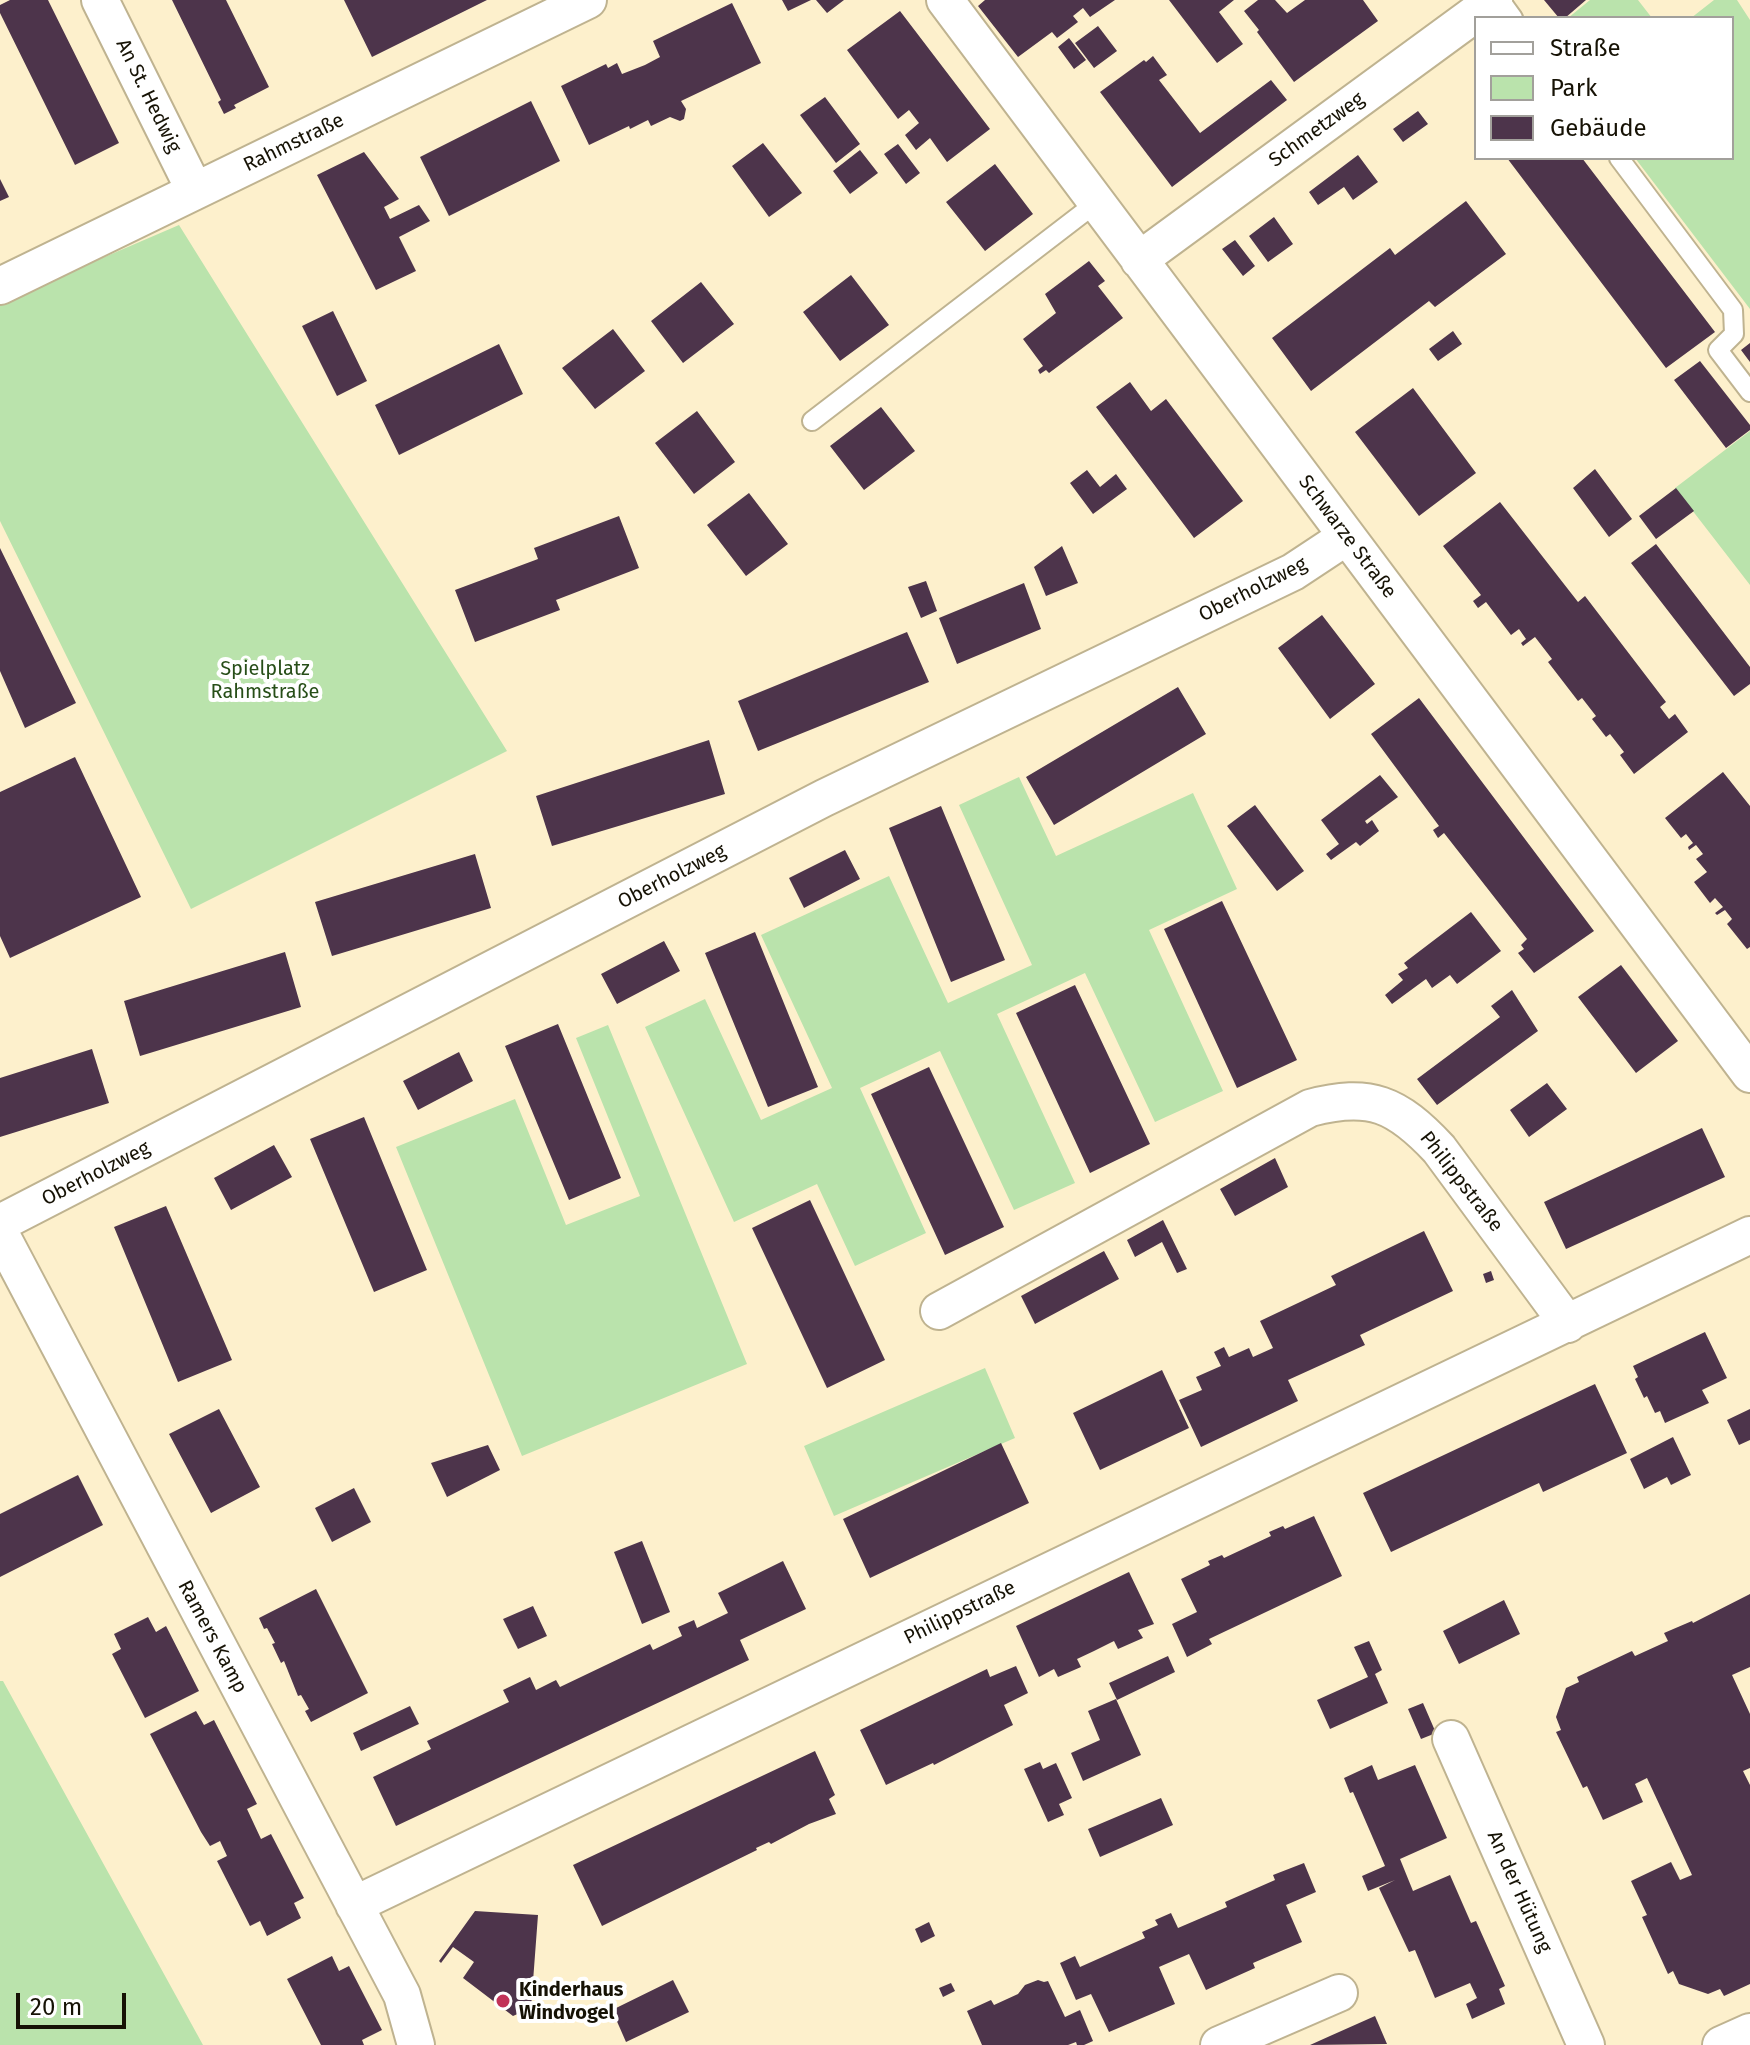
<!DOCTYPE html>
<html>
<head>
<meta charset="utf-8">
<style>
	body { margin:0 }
	#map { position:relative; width:1750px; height:2045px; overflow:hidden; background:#fdf0cc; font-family:"Fira Sans",sans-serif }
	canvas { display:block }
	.legend { position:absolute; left:1474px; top:16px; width:260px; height:144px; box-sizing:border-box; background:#fff; border:2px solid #a2a09b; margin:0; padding:10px 14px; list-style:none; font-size:24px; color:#161205 }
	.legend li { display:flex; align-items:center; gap:16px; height:40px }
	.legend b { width:40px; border:2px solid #a2a09b }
	.scale { position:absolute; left:16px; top:1993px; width:110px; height:36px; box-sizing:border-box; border:4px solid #161205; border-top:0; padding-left:10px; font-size:24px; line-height:28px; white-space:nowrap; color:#161205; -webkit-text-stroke:6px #fff; paint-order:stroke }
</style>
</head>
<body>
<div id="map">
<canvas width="1750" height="2045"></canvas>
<ul class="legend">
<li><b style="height:10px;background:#fff"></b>Straße</li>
<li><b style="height:22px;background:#bae3ac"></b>Park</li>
<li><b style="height:22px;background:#4d344b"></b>Gebäude</li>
</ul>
<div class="scale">20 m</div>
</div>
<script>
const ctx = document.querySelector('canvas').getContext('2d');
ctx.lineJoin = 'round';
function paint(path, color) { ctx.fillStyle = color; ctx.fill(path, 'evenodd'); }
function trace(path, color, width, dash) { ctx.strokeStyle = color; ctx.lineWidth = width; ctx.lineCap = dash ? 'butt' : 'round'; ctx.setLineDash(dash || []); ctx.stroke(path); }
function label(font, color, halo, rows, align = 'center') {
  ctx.font = font + ' "Fira Sans",sans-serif'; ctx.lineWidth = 8; ctx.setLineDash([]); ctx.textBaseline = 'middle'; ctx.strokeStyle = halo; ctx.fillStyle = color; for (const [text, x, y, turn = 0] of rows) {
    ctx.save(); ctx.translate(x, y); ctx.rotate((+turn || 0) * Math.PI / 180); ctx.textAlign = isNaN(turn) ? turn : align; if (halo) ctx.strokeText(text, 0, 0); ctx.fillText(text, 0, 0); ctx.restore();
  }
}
paint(new Path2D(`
	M1590 0H1638L1652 18H1568Z
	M1714 0H1737L1750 20V309L1635 158H1732V18H1691Z
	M179 225 507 751 191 909 0 521V302Z
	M1750 431V585L1675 488Z
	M1019 777 1056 856 1193 793 1237 889 1149 930 1223 1091 1155 1122 1085 973 997 1014 1075 1183 1014 1210 940 1051 860 1088 926 1233 855 1266 817 1184 734 1222 645 1027 705 999 761 1120 832 1088 761 935 889 876 948 1003 1032 965 959 805Z
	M608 1025 747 1364 522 1456 396 1147 515 1099 566 1225 640 1196 576 1038Z
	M985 1368 1015 1438 834 1516 804 1446Z
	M0 1681H3L203 2045H0Z`), '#bae3ac');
paint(new Path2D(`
	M10 0H48L119 143 75 165 0 13V5Z
	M172 0H226L269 87 234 105 236 108 224 114 218 102 221 100Z
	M344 0H487L372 57Z
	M782 0H811L788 11Z
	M816 0H844L827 13Z
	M985 0H1115L1090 17 1083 8 1073 16 1078 22 1057 38 1052 32 1018 57 978 6Z
	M1169 0H1234L1219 12 1243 44 1217 63Z
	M1258 0H1275L1287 13 1305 0H1363L1378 21 1294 82 1257 32 1259 30 1244 11Z
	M1544 0H1586L1565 18H1559Z
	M732 3 761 63 681 101 686 109 684 119 680 121 670 117 651 126 648 120 630 129 629 126 589 145 561 86 606 64 608 68 617 63 622 74 645 65 660 57 653 41Z
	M900 11 990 129 947 162 930 138 916 150 905 135 919 123 909 110 898 119 847 50Z
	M1098 26 1117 51 1094 68 1075 43Z
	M1069 38 1086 60 1074 69 1058 47Z
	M1153 56 1167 75 1159 80 1200 133 1271 80 1287 100 1172 187 1100 92 1144 60 1146 62Z
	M825 97 860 144 836 163 800 115Z
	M531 101 560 161 449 216 420 157Z
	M1418 111 1428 124 1403 142 1393 129Z
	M763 143 802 193 769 217 732 166Z
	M898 144 920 173 906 184 884 154Z
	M860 150 878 173 850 194 833 171Z
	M364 152 399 199 384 207 390 219 419 205 430 221 399 237 416 271 376 290 317 175Z
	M1358 155 1378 182 1353 200 1344 187 1318 205 1309 192Z
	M1507 158H1582L1715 332 1666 368Z
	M995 164 1033 214 985 251 946 202Z
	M0 179 9 197 0 201Z
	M1466 201 1506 254 1435 307 1429 301 1311 391 1272 338 1390 248 1395 255Z
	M1274 217 1293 244 1268 262 1249 236Z
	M1235 240 1255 266 1243 276 1222 249Z
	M1089 261 1105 281 1098 286 1123 318 1049 373 1046 370 1040 374 1038 370 1043 366 1023 339 1056 313 1045 294Z
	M851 275 889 325 840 361 803 312Z
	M701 282 734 324 683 363 651 321Z
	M333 311 367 381 337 396 302 326Z
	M613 329 645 371 595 409 562 368Z
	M1453 331 1462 344 1438 361 1429 349Z
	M1750 343V362L1741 350Z
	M499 344 523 394 399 455 375 405Z
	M1700 361 1750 425V430L1726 448 1674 380Z
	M1130 382 1151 411 1166 399 1243 501 1194 538 1096 407Z
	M1413 388 1476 473 1419 516 1355 432Z
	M881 407 915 451 864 490 830 446Z
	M697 411 735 462 694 494 655 443Z
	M1595 469 1632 519 1609 537 1573 488Z
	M1087 470 1100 487 1116 474 1127 489 1093 514 1070 483Z
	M1676 488 1694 511 1656 539 1639 516Z
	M749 493 788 544 746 576 707 525Z
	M1500 502 1578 602 1585 596 1666 702 1660 707 1669 719 1675 714 1688 732 1634 774 1620 755 1624 752 1610 734 1606 737 1592 719 1596 716 1582 698 1578 701 1548 662 1552 659 1535 637 1523 646 1521 643 1526 639 1519 629 1511 635 1486 602 1478 608 1473 601 1481 595 1443 546Z
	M619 516 639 568 556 600 560 610 475 642 455 590 538 559 534 548Z
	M1656 544 1750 667V684L1734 696 1631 563Z
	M1062 546 1078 583 1046 596 1034 567Z
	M0 548 76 703 25 728 0 671Z
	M926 581 937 611 921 618 908 587Z
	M1024 583 1041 629 957 664 939 618Z
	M1322 615 1375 684 1330 719 1278 648Z
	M907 632 929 682 758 751 738 701Z
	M1178 687 1206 734 1054 825 1026 777Z
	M1419 698 1594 931 1534 973 1518 953 1524 949 1521 945 1527 939 1444 833 1438 838 1433 830 1439 826 1371 734Z
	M709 740 725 794 552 846 536 796Z
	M75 757 141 897 10 958 0 936V792Z
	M1723 772 1750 806V947L1747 949 1727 924 1732 919 1725 910 1717 915 1715 913 1723 907 1715 898 1710 903 1694 882 1707 872 1696 859 1703 854 1696 845 1689 850 1688 847 1693 843 1686 834 1681 838 1665 818Z
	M1380 775 1398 797 1365 821 1367 824 1372 820 1379 831 1360 846 1356 842 1331 860 1326 854 1339 844 1321 820Z
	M1255 805 1304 871 1277 891 1227 826Z
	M941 806 1005 960 951 982 889 828Z
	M845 850 860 879 804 908 789 878Z
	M475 854 491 908 332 956 315 902Z
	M1222 901 1297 1060 1237 1088 1164 929Z
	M1471 912 1501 951 1457 984 1450 975 1432 988 1426 979 1392 1004 1385 995 1403 980 1398 974 1408 968 1404 963Z
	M755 932 818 1087 768 1107 705 953Z
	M664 941 680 971 617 1004 601 974Z
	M285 952 301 1007 140 1056 124 1001Z
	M1621 965 1678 1041 1636 1073 1578 997Z
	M1075 985 1150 1144 1090 1173 1016 1013Z
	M1512 990 1538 1031 1437 1105 1417 1079 1500 1017 1491 1006Z
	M558 1024 621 1178 569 1200 505 1046Z
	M92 1049 109 1103 0 1137V1078Z
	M459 1052 473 1081 418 1110 403 1081Z
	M929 1067 1004 1227 945 1255 871 1094Z
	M1547 1083 1567 1109 1529 1137 1510 1110Z
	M364 1117 427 1270 374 1292 310 1139Z
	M1702 1128 1725 1177 1566 1249 1544 1202Z
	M274 1145 292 1177 231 1210 214 1178Z
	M1275 1158 1288 1187 1235 1216 1220 1189Z
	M810 1200 885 1360 827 1388 752 1228Z
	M166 1206 232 1360 178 1382 114 1227Z
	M1163 1220 1187 1269 1177 1273 1162 1242 1135 1257 1127 1240Z
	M1424 1231 1453 1291 1360 1335 1365 1345 1288 1380 1298 1401 1201 1447 1179 1400 1202 1390 1196 1377 1221 1366 1214 1352 1224 1347 1229 1357 1249 1348 1253 1357 1273 1348 1260 1321 1336 1285 1331 1276Z
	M1104 1251 1119 1279 1035 1324 1021 1296Z
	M1491 1271 1494 1280 1486 1283 1483 1274Z
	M1705 1332 1727 1378 1702 1390 1709 1403 1665 1423 1660 1411 1655 1413 1647 1396 1644 1398 1635 1379 1638 1377 1633 1366Z
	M1162 1370 1189 1428 1100 1470 1073 1413Z
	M1595 1384 1627 1453 1543 1492 1539 1483 1391 1552 1363 1493Z
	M219 1409 260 1487 211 1513 169 1434Z
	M1750 1409V1440L1739 1445 1727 1420Z
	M1673 1437 1691 1475 1671 1485 1667 1477 1644 1489 1630 1459Z
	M1001 1443 1029 1503 870 1578 843 1519Z
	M488 1445 500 1470 447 1497 431 1463Z
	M78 1475 103 1525 0 1577V1514Z
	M354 1488 371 1522 332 1542 315 1508Z
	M1314 1516 1342 1576 1209 1639 1212 1644 1187 1657 1172 1624 1197 1612 1181 1579 1210 1565 1208 1561 1222 1555 1224 1558 1271 1536 1269 1532 1283 1526 1285 1529Z
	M642 1541 670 1612 642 1624 614 1552Z
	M783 1561 806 1609 740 1640 749 1660 396 1826 373 1777 431 1749 427 1741 509 1702 503 1690 530 1677 536 1690 556 1680 560 1687 650 1644 653 1650 682 1636 678 1627 694 1620 697 1628 728 1613 718 1593Z
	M1129 1572 1154 1624 1138 1630 1143 1638 1118 1649 1114 1641 1094 1651 1077 1659 1081 1667 1058 1677 1054 1669 1039 1677 1016 1626Z
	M316 1589 368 1693 311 1722 305 1711 309 1709 301 1695 298 1696 284 1661 281 1663 272 1644 275 1643 267 1628 264 1629 259 1618Z
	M1750 1594V1667L1732 1675 1750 1714V1768L1743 1771 1750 1785V1984L1724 1996 1720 1989 1708 1994 1679 1984 1673 1971 1668 1974 1642 1917 1647 1915 1631 1881 1671 1862 1680 1880 1692 1875 1647 1778 1635 1784 1643 1802 1603 1820 1587 1786 1583 1788 1556 1732 1561 1730 1556 1717 1566 1688 1579 1682 1577 1677 1632 1651 1635 1656 1668 1641 1664 1633 1692 1621 1693 1623Z
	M1504 1600 1520 1634 1459 1664 1443 1631Z
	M533 1606 547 1636 518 1649 503 1619Z
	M148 1617 156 1632 166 1626 199 1691 145 1718 112 1654 121 1649 114 1634Z
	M1369 1641 1382 1670 1375 1674 1388 1703 1330 1729 1317 1700 1368 1677 1354 1647Z
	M1168 1656 1175 1672 1117 1700 1109 1683Z
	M1016 1666 1028 1693 1004 1705 1013 1725 934 1765 933 1763 886 1785 860 1730 987 1669 990 1677Z
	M1116 1699 1141 1755 1083 1781 1071 1753 1100 1740 1088 1711Z
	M1423 1703 1436 1733 1421 1739 1408 1709Z
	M410 1706 419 1724 361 1751 353 1733Z
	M196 1711 204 1725 214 1720 257 1804 247 1809 261 1839 271 1834 304 1898 294 1903 301 1918 267 1936 260 1921 250 1926 217 1861 227 1856 220 1841 210 1846 201 1832 150 1734Z
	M815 1751 835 1795 829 1799 836 1814 809 1824 771 1844 769 1842 756 1848 757 1850 602 1926 573 1865Z
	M1040 1762 1043 1769 1056 1763 1072 1798 1059 1804 1064 1815 1048 1822 1024 1769Z
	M1372 1765 1378 1780 1415 1765 1447 1838 1400 1859 1413 1891 1450 1875 1471 1923 1476 1921 1505 1986 1499 1989 1505 2004 1472 2019 1466 2004 1477 1998 1470 1983 1435 1998 1415 1950 1409 1952 1379 1888 1395 1880 1368 1891 1362 1876 1385 1866 1353 1792 1350 1793 1344 1778Z
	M1161 1798 1173 1825 1100 1857 1088 1829Z
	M1304 1863 1316 1892 1286 1905 1302 1942 1253 1963 1255 1968 1206 1990 1189 1954 1159 1967 1175 2004 1109 2032 1091 1994 1076 2000 1060 1963 1075 1956 1080 1967 1145 1938 1142 1932 1158 1925 1155 1920 1171 1913 1178 1928 1227 1907 1225 1902 1275 1880 1273 1875Z
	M475 1911 538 1915 531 2008 513 2016 463 1978 474 1962 453 1947 441 1963 439 1961Z
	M929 1922 935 1936 921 1943 915 1929Z
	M332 1956 339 1971 349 1966 382 2030 362 2040 364 2045H321L287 1979Z
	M673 1980 689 2012 626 2042 612 2010Z
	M1038 1980 1044 1982 1048 1981 1065 2017 1080 2010 1093 2041 1084 2045H1077L1076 2042 1068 2045H982L967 2011 991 2000 994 2005 1018 1994 1025 1985Z
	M951 1983 955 1991 943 1997 939 1988Z
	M1375 2016 1387 2044 1310 2045 1330 2036Z`), '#4d344b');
const lane = new Path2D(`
	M1500 0 1513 18
	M1619 158 1733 310 1734 334 1718 350 1750 392
	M812 421 1096 203`);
const street = new Path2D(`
	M100 0 195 191
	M945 0 1750 1074
	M1139 260 1494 0
	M0 286 588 0
	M0 1223 824 798 1293 572 1346 537
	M0 1233 402 1995 416 2045
	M939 1311 1310 1108C1370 1092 1397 1104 1439 1149L1568 1324
	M1451 1739 1586 2045
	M354 1905 1750 1235
	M1219 2045 1339 1993
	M1721 2045 1750 2032`);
trace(lane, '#bfb390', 22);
trace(street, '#bfb390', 40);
trace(lane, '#fff', 18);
trace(street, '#fff', 36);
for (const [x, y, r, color] of [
	[503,2001,8,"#c23258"]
]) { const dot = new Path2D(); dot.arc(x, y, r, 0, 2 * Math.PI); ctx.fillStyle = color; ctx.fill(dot); trace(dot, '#fff', 3); }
label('20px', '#161205', '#fff', [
	["An St. Hedwig",148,96,64],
	["Schmetzweg",1317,130,-36],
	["Rahmstraße",294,143,-26],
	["Schwarze Straße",1347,537,53],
	["Oberholzweg",1253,590,-27],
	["Oberholzweg",672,877,-27],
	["Oberholzweg",96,1174,-27],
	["Philippstraße",1461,1182,52],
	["Philippstraße",960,1613,-26],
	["Ramers Kamp",212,1637,62],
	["An der Hütung",1519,1892,66]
]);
label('20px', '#274e18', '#fff', [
	["Spielplatz",265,669],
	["Rahmstraße",265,692]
]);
label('bold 20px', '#161205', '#fff', [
	["Kinderhaus",519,1990],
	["Windvogel",519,2013]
], 'left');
</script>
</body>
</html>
